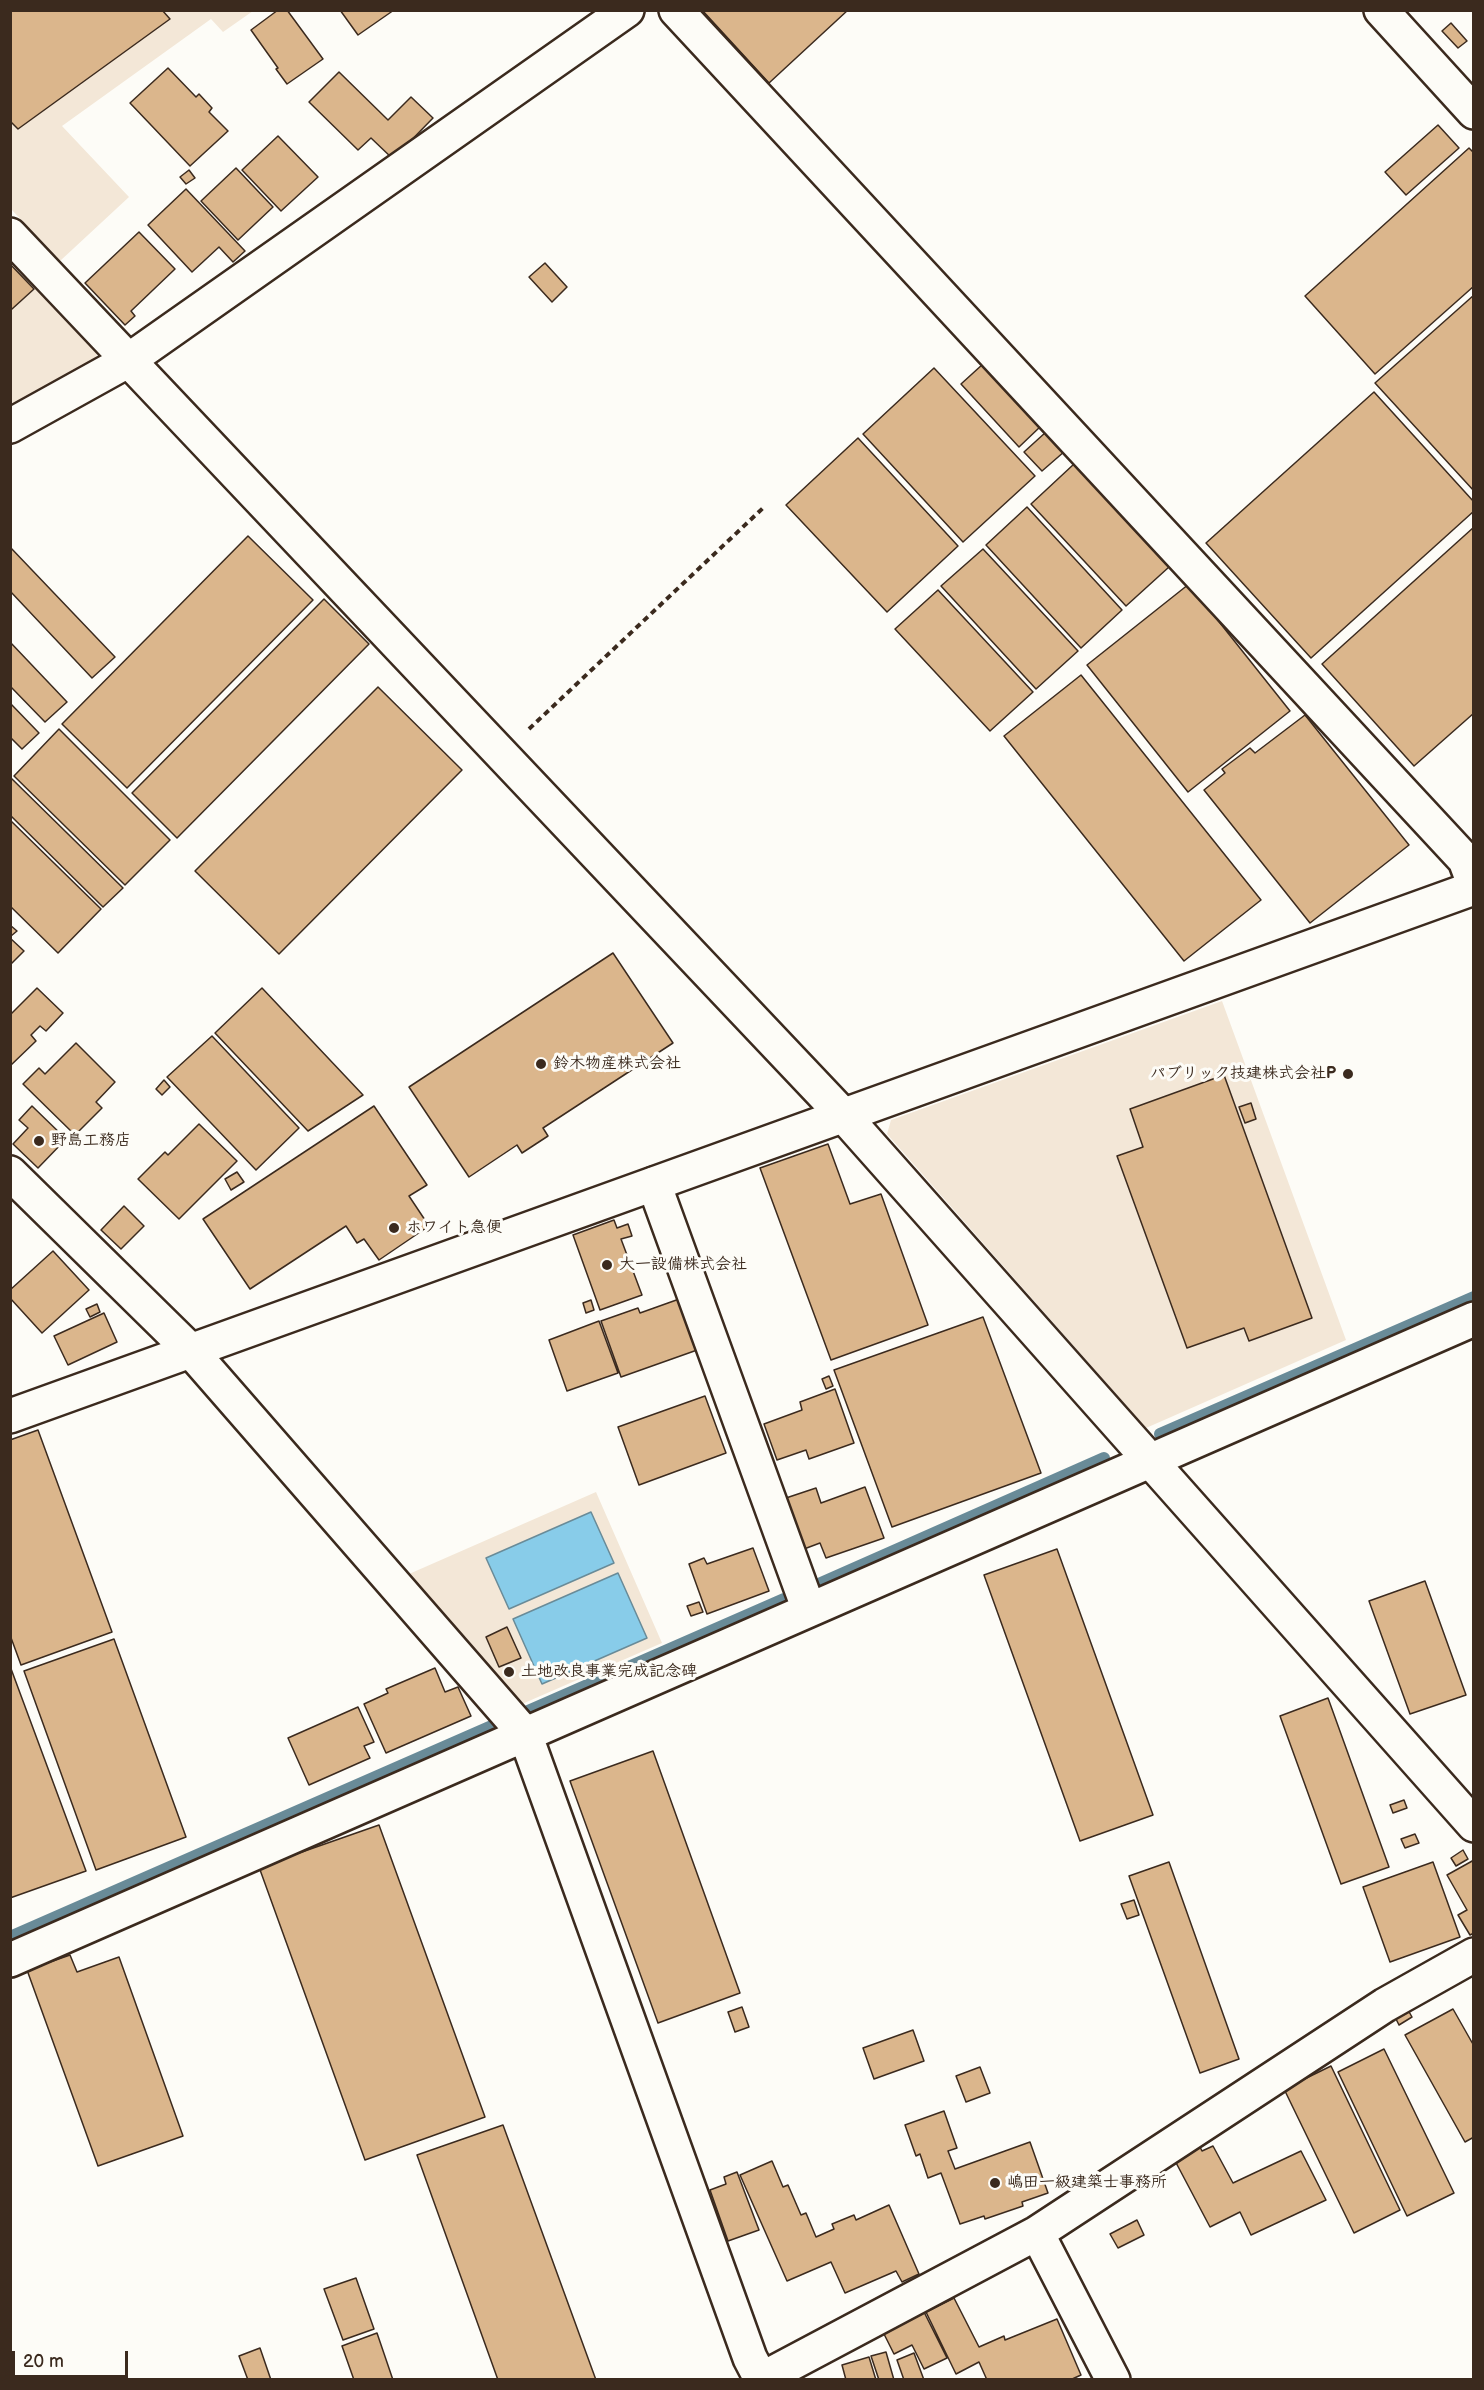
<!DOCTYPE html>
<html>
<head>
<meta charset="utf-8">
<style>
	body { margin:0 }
	#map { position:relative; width:1484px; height:2390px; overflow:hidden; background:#fdfcf7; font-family:"Balsamiq Sans",sans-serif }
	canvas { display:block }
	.frame { position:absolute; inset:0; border:12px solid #3b2a1e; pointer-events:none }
	.scale { position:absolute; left:12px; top:2351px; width:116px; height:27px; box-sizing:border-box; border:3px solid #3b2a1e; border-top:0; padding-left:8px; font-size:18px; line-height:21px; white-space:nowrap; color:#3b2a1e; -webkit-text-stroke:4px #fdfcf7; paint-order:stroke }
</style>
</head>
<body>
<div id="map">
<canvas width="1484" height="2390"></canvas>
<div class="frame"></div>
<div class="scale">20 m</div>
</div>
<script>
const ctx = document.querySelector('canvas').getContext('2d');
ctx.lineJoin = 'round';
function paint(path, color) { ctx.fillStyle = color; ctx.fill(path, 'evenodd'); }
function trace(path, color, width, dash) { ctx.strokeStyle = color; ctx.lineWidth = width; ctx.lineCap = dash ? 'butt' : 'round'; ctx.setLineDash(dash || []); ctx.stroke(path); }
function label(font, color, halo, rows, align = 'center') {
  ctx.font = font + ' "Balsamiq Sans","Klee One",sans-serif'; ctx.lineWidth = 6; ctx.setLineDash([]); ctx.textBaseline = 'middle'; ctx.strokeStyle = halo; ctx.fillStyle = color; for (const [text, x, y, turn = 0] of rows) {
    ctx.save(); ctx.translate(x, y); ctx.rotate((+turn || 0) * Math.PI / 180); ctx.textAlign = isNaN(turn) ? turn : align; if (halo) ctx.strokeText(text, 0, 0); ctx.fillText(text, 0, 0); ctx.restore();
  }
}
paint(new Path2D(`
	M11 11H253L223 32 211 19 62 126 129 197 60 261 11 209Z
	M10 260 97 351 96 362 10 409Z
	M1222 1001 1346 1340 1146 1428 887 1134 891 1120Z
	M596 1492 662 1643 522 1704 409 1574Z`), '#f3e7d7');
const water = new Path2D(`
	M591 1512 614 1563 509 1609 486 1558Z
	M618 1573 647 1638 542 1684 513 1619Z`);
paint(water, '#88cce9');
trace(water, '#698b98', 1.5);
trace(new Path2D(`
	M1160 1434 1474 1297
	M821 1583 1104 1458
	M528 1711 784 1599
	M10 1937 494 1725`), '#698b98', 12);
const building = new Path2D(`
	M10 10H162L170 19 18 129 10 121Z
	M278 10H287L323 59 287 84 276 69 278 68 251 30Z
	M340 10H394L358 35Z
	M702 10H848L769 83Z
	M1451 23 1467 41 1458 48 1442 31Z
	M168 68 196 97 199 94 212 108 209 112 228 131 190 166 130 103Z
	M339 72 388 120 411 97 433 118 393 159 371 138 358 150 309 102Z
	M1438 125 1459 148 1406 195 1385 172Z
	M278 136 318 177 281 211 242 170Z
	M1469 148 1474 153V286L1375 374 1305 296Z
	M236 168 273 207 238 240 201 201Z
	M189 170 195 178 186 184 180 177Z
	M186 189 245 251 233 262 219 247 192 272 148 225Z
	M139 232 175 269 131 311 135 316 125 325 85 283Z
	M545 263 567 287 552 302 529 277Z
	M10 264 34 289 12 309 10 308Z
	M1474 295V491L1375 383Z
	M983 364 1041 426 1019 447 961 384Z
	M934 368 1035 476 963 542 863 434Z
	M1374 392 1474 502V511L1311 658 1206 543Z
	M1046 432 1065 451 1042 471 1024 452Z
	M858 438 958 546 887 612 786 505Z
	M1074 464 1169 567 1126 606 1031 504Z
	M1027 507 1122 610 1081 648 986 545Z
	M1474 527V713L1414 766 1322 664Z
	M248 536 313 600 127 788 62 724Z
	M10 547 115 657 92 678 10 591Z
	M983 549 1078 651 1036 689 941 586Z
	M1189 584 1290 711 1188 792 1087 665Z
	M938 590 1033 692 990 731 895 629Z
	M324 599 369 644 177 838 132 793Z
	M10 642 67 702 45 722 10 686Z
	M1081 675 1261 900 1184 961 1004 736Z
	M378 687 462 770 279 954 195 871Z
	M10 703 39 733 22 749 10 737Z
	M1305 715 1409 845 1310 923 1204 790 1225 773 1222 769 1250 748 1255 753Z
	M59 729 170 840 125 885 14 776Z
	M11 778 123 888 103 907 10 815Z
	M10 820 101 909 58 953 10 906Z
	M10 925 17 931 11 936 10 935Z
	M10 938 24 951 10 965Z
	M613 953 673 1043 543 1128 548 1136 522 1153 517 1145 469 1177 409 1087Z
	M37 988 63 1013 46 1031 40 1026 31 1035 36 1041 10 1066V1015Z
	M262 988 363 1095 308 1131 215 1033Z
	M212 1036 299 1128 256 1170 167 1077Z
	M76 1043 115 1082 96 1102 102 1108 75 1135 23 1084 39 1068 45 1074Z
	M1224 1075 1312 1318 1249 1341 1244 1328 1187 1348 1117 1156 1143 1147 1130 1109Z
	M164 1080 170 1087 162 1095 156 1089Z
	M1251 1103 1256 1119 1245 1123 1239 1107Z
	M32 1106 66 1139 38 1168 13 1144 28 1128 19 1120Z
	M374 1106 427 1185 409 1196 429 1226 379 1260 364 1239 357 1243 346 1226 250 1289 203 1219Z
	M199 1124 237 1161 179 1219 138 1179 165 1152 168 1155Z
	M828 1144 850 1204 881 1194 928 1325 831 1360 760 1168Z
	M237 1172 244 1182 231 1190 225 1179Z
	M124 1206 144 1226 121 1249 101 1230Z
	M614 1220 617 1228 628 1224 632 1236 621 1239 642 1295 600 1310 573 1235Z
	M53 1251 89 1290 42 1333 10 1298V1290Z
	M682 1298 700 1349 621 1377 601 1321 638 1308 640 1313Z
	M591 1300 594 1310 586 1313 583 1303Z
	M97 1304 100 1312 90 1317 86 1309Z
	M104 1313 117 1342 68 1365 54 1336Z
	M983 1317 1041 1473 892 1527 834 1370Z
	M599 1321 618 1373 567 1391 549 1340Z
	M829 1376 833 1386 826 1389 822 1379Z
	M835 1389 854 1443 809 1459 806 1450 777 1460 764 1424 802 1410 800 1402Z
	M705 1396 726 1453 639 1485 618 1427Z
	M38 1430 112 1632 21 1665 10 1635V1440Z
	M865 1487 884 1538 826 1558 820 1543 804 1549 786 1498 816 1488 821 1503Z
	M753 1548 769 1591 707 1614 689 1564 704 1558 707 1564Z
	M1057 1549 1153 1815 1080 1841 984 1575Z
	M1425 1581 1466 1695 1410 1714 1369 1601Z
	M699 1602 703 1612 691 1616 687 1606Z
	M507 1627 521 1658 499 1667 486 1637Z
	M114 1639 186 1837 96 1870 24 1671Z
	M10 1666 86 1871 10 1898Z
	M435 1668 445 1692 458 1687 471 1716 386 1753 364 1704 388 1693 386 1689Z
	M1328 1698 1389 1867 1341 1884 1280 1716Z
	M358 1707 374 1742 364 1746 370 1758 309 1785 288 1738Z
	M653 1751 740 1993 658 2023 570 1781Z
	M1404 1800 1407 1808 1393 1813 1390 1805Z
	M379 1825 485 2117 365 2160 259 1867Z
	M1415 1834 1419 1843 1405 1848 1401 1839Z
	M1463 1850 1468 1859 1456 1866 1451 1858Z
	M1474 1860V1933L1470 1935 1458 1915 1467 1910 1447 1875Z
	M1169 1862 1239 2059 1200 2073 1129 1876Z
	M1433 1862 1460 1937 1390 1962 1363 1887Z
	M1134 1900 1139 1915 1127 1919 1121 1904Z
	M70 1955 77 1972 119 1957 183 2136 98 2166 27 1970Z
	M742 2007 749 2027 735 2032 728 2012Z
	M1453 2009 1474 2046V2137L1465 2142 1405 2035Z
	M1408 2010 1412 2017 1399 2025 1395 2017Z
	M913 2030 924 2061 874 2079 863 2048Z
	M1384 2049 1454 2193 1407 2216 1338 2072Z
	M1331 2066 1400 2210 1354 2233 1284 2089Z
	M980 2067 990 2093 966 2102 956 2076Z
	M944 2111 957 2148 948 2151 955 2169 1030 2142 1048 2193 1022 2202 1023 2206 985 2219 984 2216 960 2224 941 2173 928 2178 920 2154 916 2156 905 2125Z
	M503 2125 596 2380H498L417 2155Z
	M1198 2143 1202 2151 1213 2146 1233 2183 1301 2151 1326 2200 1251 2235 1240 2212 1210 2227 1173 2157Z
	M772 2161 783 2187 788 2185 801 2215 806 2213 816 2237 834 2229 832 2224 854 2215 856 2220 889 2205 919 2274 902 2282 896 2271 845 2293 831 2262 787 2281 740 2175Z
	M737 2172 759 2230 728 2241 710 2190 726 2184 724 2177Z
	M1137 2220 1144 2235 1118 2248 1110 2234Z
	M356 2278 374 2329 343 2340 324 2289Z
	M954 2298 979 2347 1004 2336 1005 2340 1057 2319 1081 2375 1070 2380H987L979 2362 956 2374 926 2312Z
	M924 2312 947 2358 924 2369 912 2345 894 2354 883 2332Z
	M377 2333 393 2380H354L342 2346Z
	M260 2348 271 2380H248L239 2356Z
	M886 2352 894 2380H879L871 2356Z
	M914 2353 924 2380H904L897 2360Z
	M869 2357 876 2380H846L842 2365Z`);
paint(building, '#dbb68c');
trace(building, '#3b2a1e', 1.5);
const minor = new Path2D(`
	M676 10 1465 860 1474 884
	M10 235 844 1116
	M10 426 129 360 627 10
	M10 1173 191 1351 525 1734 750 2358 761 2379
	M654 1184 809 1610
	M10 1960 1474 1319
	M1037 2233 1113 2380
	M760 2380 1037 2233 1385 2005 1474 1955`);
const tertiary = new Path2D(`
	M1381 10 1474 112
	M844 1116 1474 1825
	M10 1416 1474 888`);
trace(minor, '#3b2a1e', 38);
trace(tertiary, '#3b2a1e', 38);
trace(new Path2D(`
	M529 729 763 508`), '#3b2a1e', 4, [6, 4.5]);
trace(minor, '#fdfcf7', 33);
trace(tertiary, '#fdfcf7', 33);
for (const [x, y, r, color] of [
	[541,1064,6,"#3b2a1e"],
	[1348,1074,6,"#3b2a1e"],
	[39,1141,6,"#3b2a1e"],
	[394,1228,6,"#3b2a1e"],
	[607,1265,6,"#3b2a1e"],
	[509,1672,6,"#3b2a1e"],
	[995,2183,6,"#3b2a1e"]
]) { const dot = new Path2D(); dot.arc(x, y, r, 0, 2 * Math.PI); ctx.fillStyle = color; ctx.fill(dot); trace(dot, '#fdfcf7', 2); }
label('bold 16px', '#3b2a1e', '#fdfcf7', [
	["鈴木物産株式会社",553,1064],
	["パブリック技建株式会社P",1336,1074,"right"],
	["野島工務店",51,1141],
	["ホワイト急便",406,1228],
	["大一設備株式会社",619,1265],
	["土地改良事業完成記念碑",521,1672],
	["嶋田一級建築士事務所",1007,2183]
], 'left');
</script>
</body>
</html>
